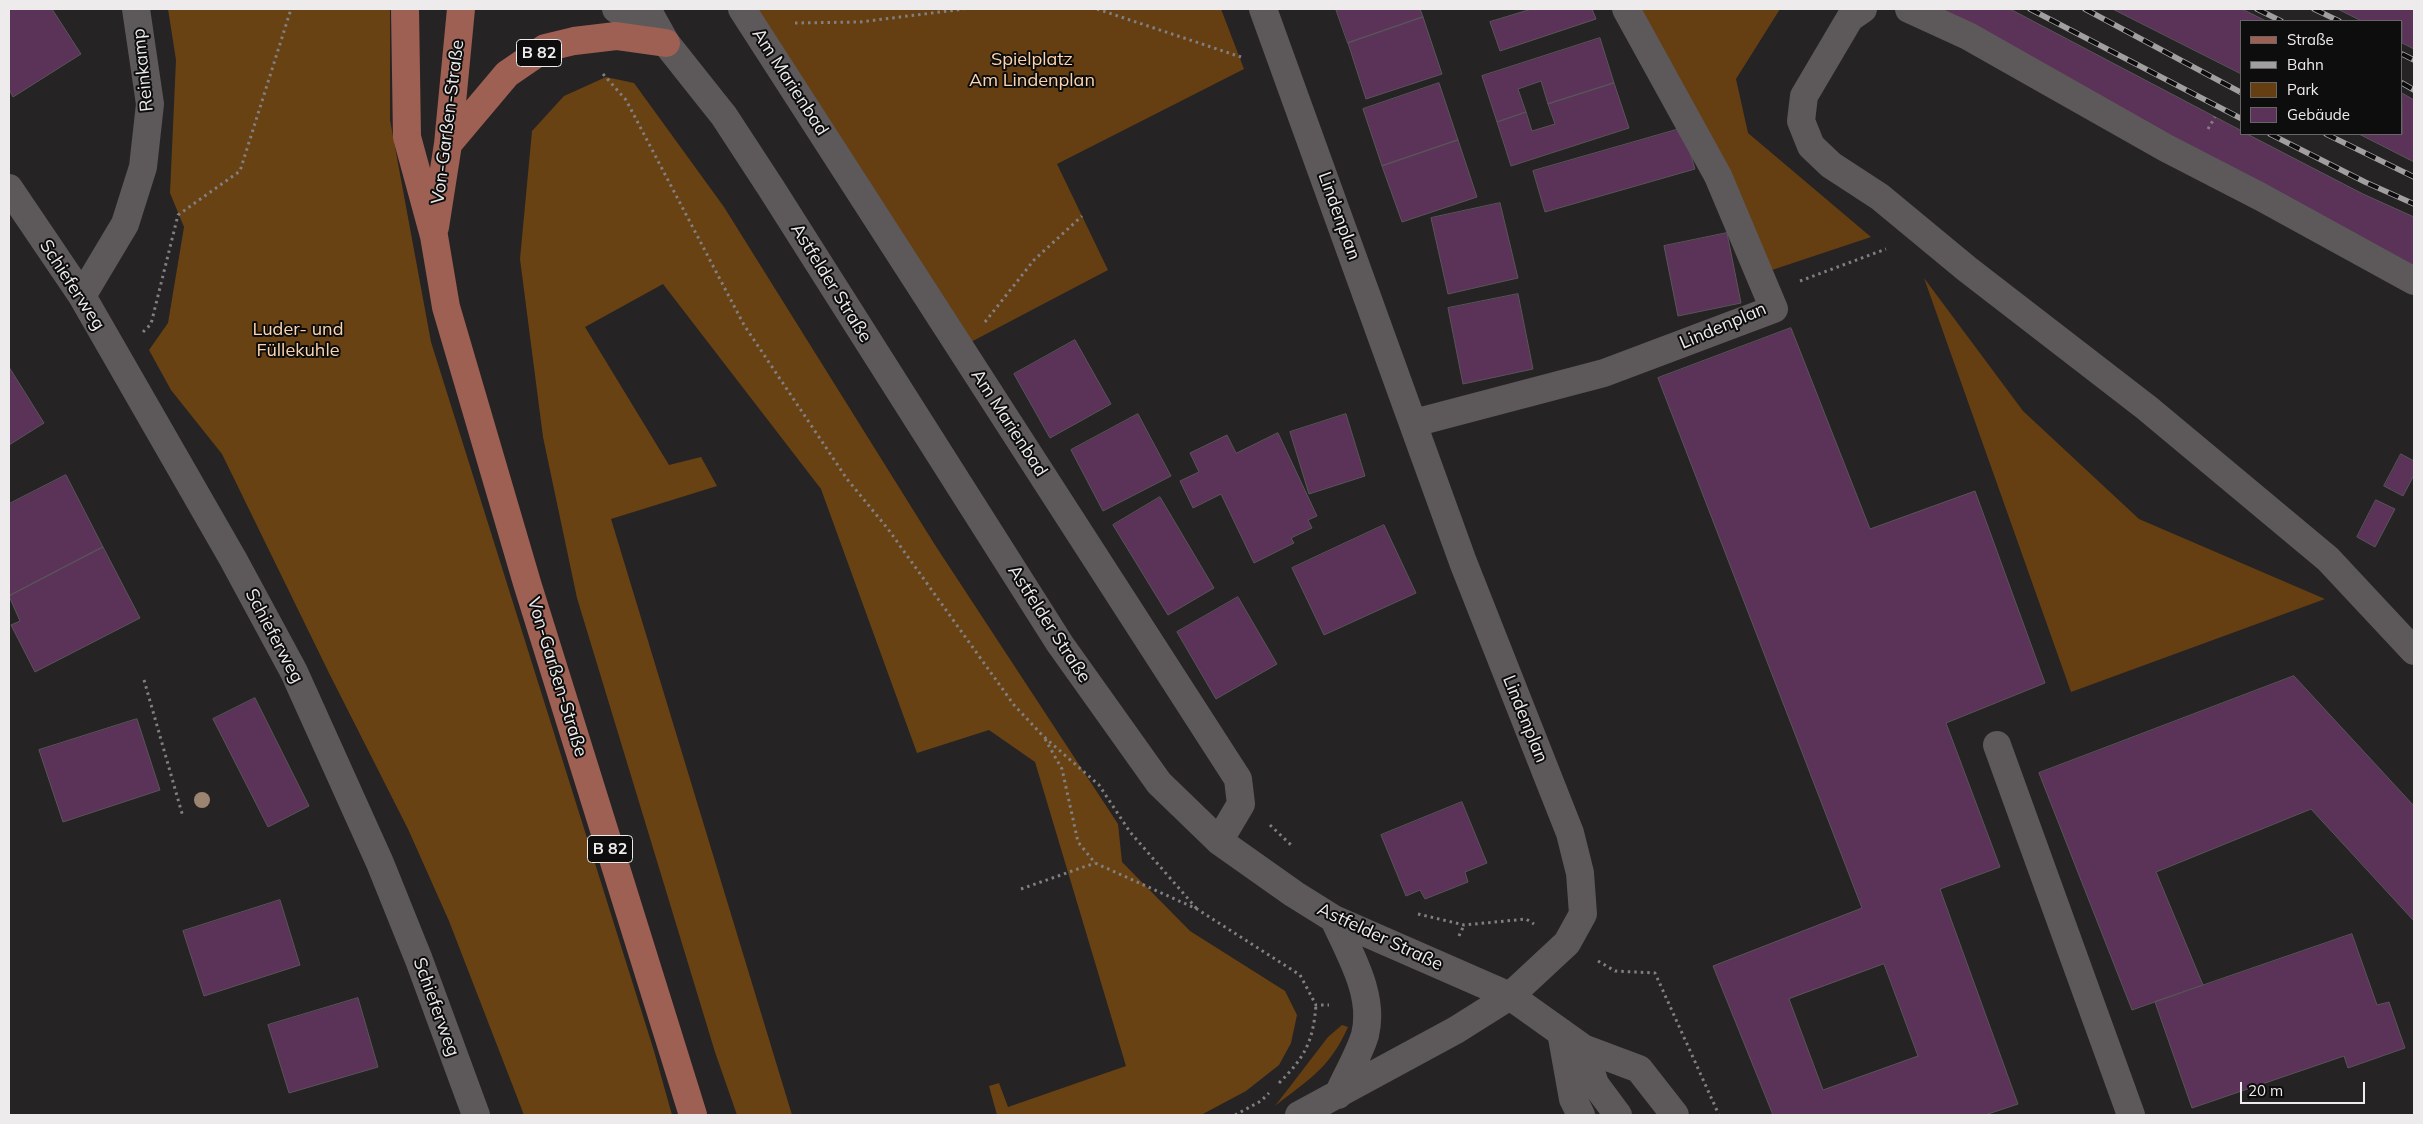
<!DOCTYPE html>
<html>
<head>
<meta charset="utf-8">
<style>
	body { margin:0 }
	#map { position:relative; width:2423px; height:1124px; overflow:hidden; background:#262324; font-family:Mulish,sans-serif }
	canvas { display:block }
	.frame { position:absolute; inset:0; border:10px solid #edebec; pointer-events:none }
	.legend { position:absolute; left:2240px; top:20px; width:162px; height:115px; box-sizing:border-box; background:#0e0d0d; border:1px solid #676666; margin:0; padding:6px 9px; list-style:none; font-size:15px; color:#edebec }
	.legend li { display:flex; align-items:center; gap:10px; height:25px }
	.legend b { width:25px; border:1px solid #676666 }
	.scale { position:absolute; left:2240px; top:1082px; width:125px; height:22px; box-sizing:border-box; border:2px solid #edebec; border-top:0; padding-left:6px; font-size:15px; line-height:18px; white-space:nowrap; color:#edebec; -webkit-text-stroke:4px #0e0d0d; paint-order:stroke }
</style>
</head>
<body>
<div id="map">
<canvas width="2423" height="1124"></canvas>
<div class="frame"></div>
<ul class="legend">
<li><b style="height:6px;background:#9e6053"></b>Straße</li>
<li><b style="height:6px;background:#a19fa0"></b>Bahn</li>
<li><b style="height:14px;background:#653f12"></b>Park</li>
<li><b style="height:14px;background:#5b3258"></b>Gebäude</li>
</ul>
<div class="scale">20 m</div>
</div>
<script>
const ctx = document.querySelector('canvas').getContext('2d');
ctx.lineJoin = 'round';
function paint(path, color) { ctx.fillStyle = color; ctx.fill(path, 'evenodd'); }
function trace(path, color, width, dash) { ctx.strokeStyle = color; ctx.lineWidth = width; ctx.lineCap = dash ? 'butt' : 'round'; ctx.setLineDash(dash || []); ctx.stroke(path); }
function label(font, color, halo, rows, align = 'center') {
  ctx.font = font + ' Mulish,sans-serif'; ctx.lineWidth = 4; ctx.setLineDash([]); ctx.textBaseline = 'middle'; ctx.strokeStyle = halo; ctx.fillStyle = color; for (const [text, x, y, turn = 0] of rows) {
    ctx.save(); ctx.translate(x, y); ctx.rotate((+turn || 0) * Math.PI / 180); ctx.textAlign = isNaN(turn) ? turn : align; if (halo) ctx.strokeText(text, 0, 0); ctx.fillText(text, 0, 0); ctx.restore();
  }
}
paint(new Path2D(`
	M751 9H1221L1244 69 1057 164 1108 270 969 343Z
	M1634 9H1780L1736 79 1748 133 1871 237 1766 272Z
	M1924 278 2023 411 2139 519 2325 599 2071 692Z
	M1342 1025 1348 1027C1330 1068 1309 1079 1275 1106L1328 1037Z`), '#653f12');
paint(new Path2D(`
	M168 9H390V120L431 342 654 1051 672 1115H524L449 921 408 829 329 673 222 454 171 390 149 350 168 323 184 227 170 193 176 60Z
	M606 77 634 83 724 207 935 545 1118 824 1122 862 1190 931 1285 991 1297 1015 1291 1043 1279 1065 1246 1091 1201 1115H997L989 1086 999 1083 1008 1107 1126 1066 1035 762 989 730 917 753 821 489 663 284 585 327 669 465 701 457 717 486 611 519 792 1115H737L715 1052 577 598 543 437 520 259 532 131 564 96Z`), '#694213');
const building = new Path2D(`
	M9 9H52L81 54 13 97 9 89Z
	M1336 9H1420L1423 17 1348 43Z
	M1532 9H1592L1596 19 1500 51 1490 22Z
	M1920 9H2010L2242 131V134H2247L2363 194 2414 217V277Z
	M2113 9H2242L2266 21H2242V74Z
	M2338 9H2414V49L2402 43V21H2362Z
	M1423 17 1442 74 1366 99 1348 43Z
	M1600 38 1614 83 1548 104 1541 81 1518 89 1526 112 1497 122 1482 76Z
	M1439 83 1458 140 1382 166 1363 109Z
	M1614 83 1629 128 1511 166 1497 122 1526 112 1532 131 1555 124 1548 104Z
	M2402 93 2414 100V162L2359 134H2402Z
	M1683 128 1695 169 1545 212 1533 171Z
	M1458 140 1477 197 1402 222 1382 166Z
	M1500 203 1518 278 1448 294 1431 218Z
	M1727 233 1741 303 1678 316 1664 246Z
	M1518 294 1533 369 1463 384 1448 308Z
	M1791 328 1870 529 1975 491 2045 683 1946 723 2000 867 1940 889 2018 1104 1985 1115H1773L1713 966 1862 908 1658 378ZM1884 964 1918 1056 1823 1090 1789 999Z
	M1075 340 1111 404 1050 438 1014 374Z
	M9 367 44 423 9 445Z
	M1138 414 1171 476 1103 511 1071 450Z
	M1346 414 1365 476 1309 494 1290 432Z
	M1278 433 1317 516 1308 520 1312 528 1291 538 1294 543 1254 563 1221 494 1193 508 1180 481 1199 472 1190 453 1227 435 1236 453Z
	M2401 454 2414 461V475L2403 496 2384 486Z
	M66 475 103 547 9 596V504Z
	M1160 497 1214 588 1168 615 1113 525Z
	M2376 500 2395 509 2375 547 2357 537Z
	M1384 525 1416 593 1324 635 1292 568Z
	M103 547 140 618 35 672 11 625 20 621 9 596Z
	M1238 597 1277 664 1216 699 1177 632Z
	M2294 676 2414 806V921L2311 809 2156 872 2203 985 2132 1010 2039 773Z
	M255 698 309 806 268 827 213 719Z
	M137 719 160 790 63 822 39 750Z
	M1462 802 1487 863 1465 872 1468 882 1425 899 1420 890 1406 896 1381 835Z
	M280 900 300 965 204 996 183 931Z
	M2352 934 2377 1005 2389 1002 2405 1048 2348 1068 2344 1056 2192 1108 2155 1002Z
	M358 998 378 1067 289 1093 268 1025Z`);
paint(building, '#5b3258');
trace(building, '#585558', 1);
trace(new Path2D(`
	M1097 9 1241 57
	M795 23 860 22 964 9
	M603 74 626 100 744 325 847 479 888 529 1014 705 1043 736 1099 785 1130 832 1197 909
	M2208 129 2215 117
	M1800 281 1886 249
	M985 322 1034 260 1082 216
	M143 332 151 324 178 215 240 171 291 9
	M144 680 183 817
	M1045 739 1062 769 1078 842 1095 863 1197 909 1300 975 1316 1005H1329
	M1270 825 1291 845
	M1021 889 1095 863
	M1418 914 1464 925 1526 919 1534 924
	M1459 936 1464 925
	M1598 961 1615 971 1655 973 1719 1115
	M1279 1083C1305 1057 1313 1042 1316 1005
	M1235 1115 1261 1101 1269 1093`), '#817f80', 3, [2.5, 4]);
trace(new Path2D(`
	M616 9 660 39
	M647 9 666 43 724 116 771 188 1060 644 1159 783 1219 841 1294 894 1334 919 1510 996 1583 1048 1639 1069 1675 1115
	M742 9 1238 779 1241 804 1219 841
	M1263 9 1463 562 1570 833 1580 873 1583 914 1567 943 1510 996 1456 1030 1299 1115
	M1863 9 1850 18 1804 96 1801 121 1811 146 1831 165 1880 197 1967 269 2147 408 2328 559 2414 651
	M1909 9 1968 36 2166 148 2261 197 2414 281
	M9 188 82 296 233 559 294 672 380 863 419 960 476 1115
	M82 296 125 224 143 167 150 104 136 9
	M1414 423 1604 373 1774 309 1718 176 1626 9
	M1997 745 2131 1115
	M1334 919C1350 955 1375 995 1365 1035 1359 1055 1346 1076 1338 1095
	M1561 1032 1573 1099 1581 1115
	M1583 1048 1595 1084 1618 1115`), '#5d595a', 28);
trace(new Path2D(`
	M405 9 407 137 434 236 446 307 527 583 693 1115
	M448 144 507 74 545 48 574 41 616 36 666 43
	M435 227 448 144 461 9`), '#9e6053', 28);
const rail = new Path2D(`
	M2030 9 2242 119
	M2085 9 2242 93
	M2257 9 2281 21
	M2314 9 2339 21
	M2402 54 2414 60
	M2402 83 2414 90
	M2270 134 2365 182 2414 204
	M2326 134 2414 177`);
trace(rail, '#a19fa0', 5.5);
trace(rail, '#0e0d0d', 4, [11]);
ctx.fillStyle = '#9c8570';
for (const [x, y] of [
	[202,800]
]) { ctx.beginPath(); ctx.arc(x, y, 8, 0, 2 * Math.PI); ctx.fill(); }
for (const [x, y, w] of [
	[539,53,45],
	[610,849,45]
]) { const box = new Path2D(); box.roundRect(x - w / 2, y - 13.5, w, 27, 4); ctx.fillStyle = '#0e0d0d'; ctx.fill(box); trace(box, '#edebec', 1); }
label('bold 16px', '#edebec', null, [
	["B 82",539,53],
	["B 82",610,849]
]);
label('18px', '#fcd5af', '#0e0d0d', [
	["Spielplatz",1032,60],
	["Am Lindenplan",1032,81],
	["Luder- und",298,330],
	["Füllekuhle",298,351]
]);
label('18px', '#edebec', '#0e0d0d', [
	["Reinkamp",143,70,-96],
	["Am Marienbad",790,82,57],
	["Von-Garßen-Straße",448,122,-83],
	["Lindenplan",1339,216,70],
	["Astfelder Straße",831,283,58],
	["Schieferweg",72,285,57],
	["Lindenplan",1723,326,-23],
	["Am Marienbad",1009,423,57],
	["Astfelder Straße",1049,624,57],
	["Schieferweg",274,636,62],
	["Von-Garßen-Straße",557,677,73],
	["Lindenplan",1525,719,68],
	["Astfelder Straße",1380,937,25],
	["Schieferweg",436,1007,70]
]);
</script>
</body>
</html>
